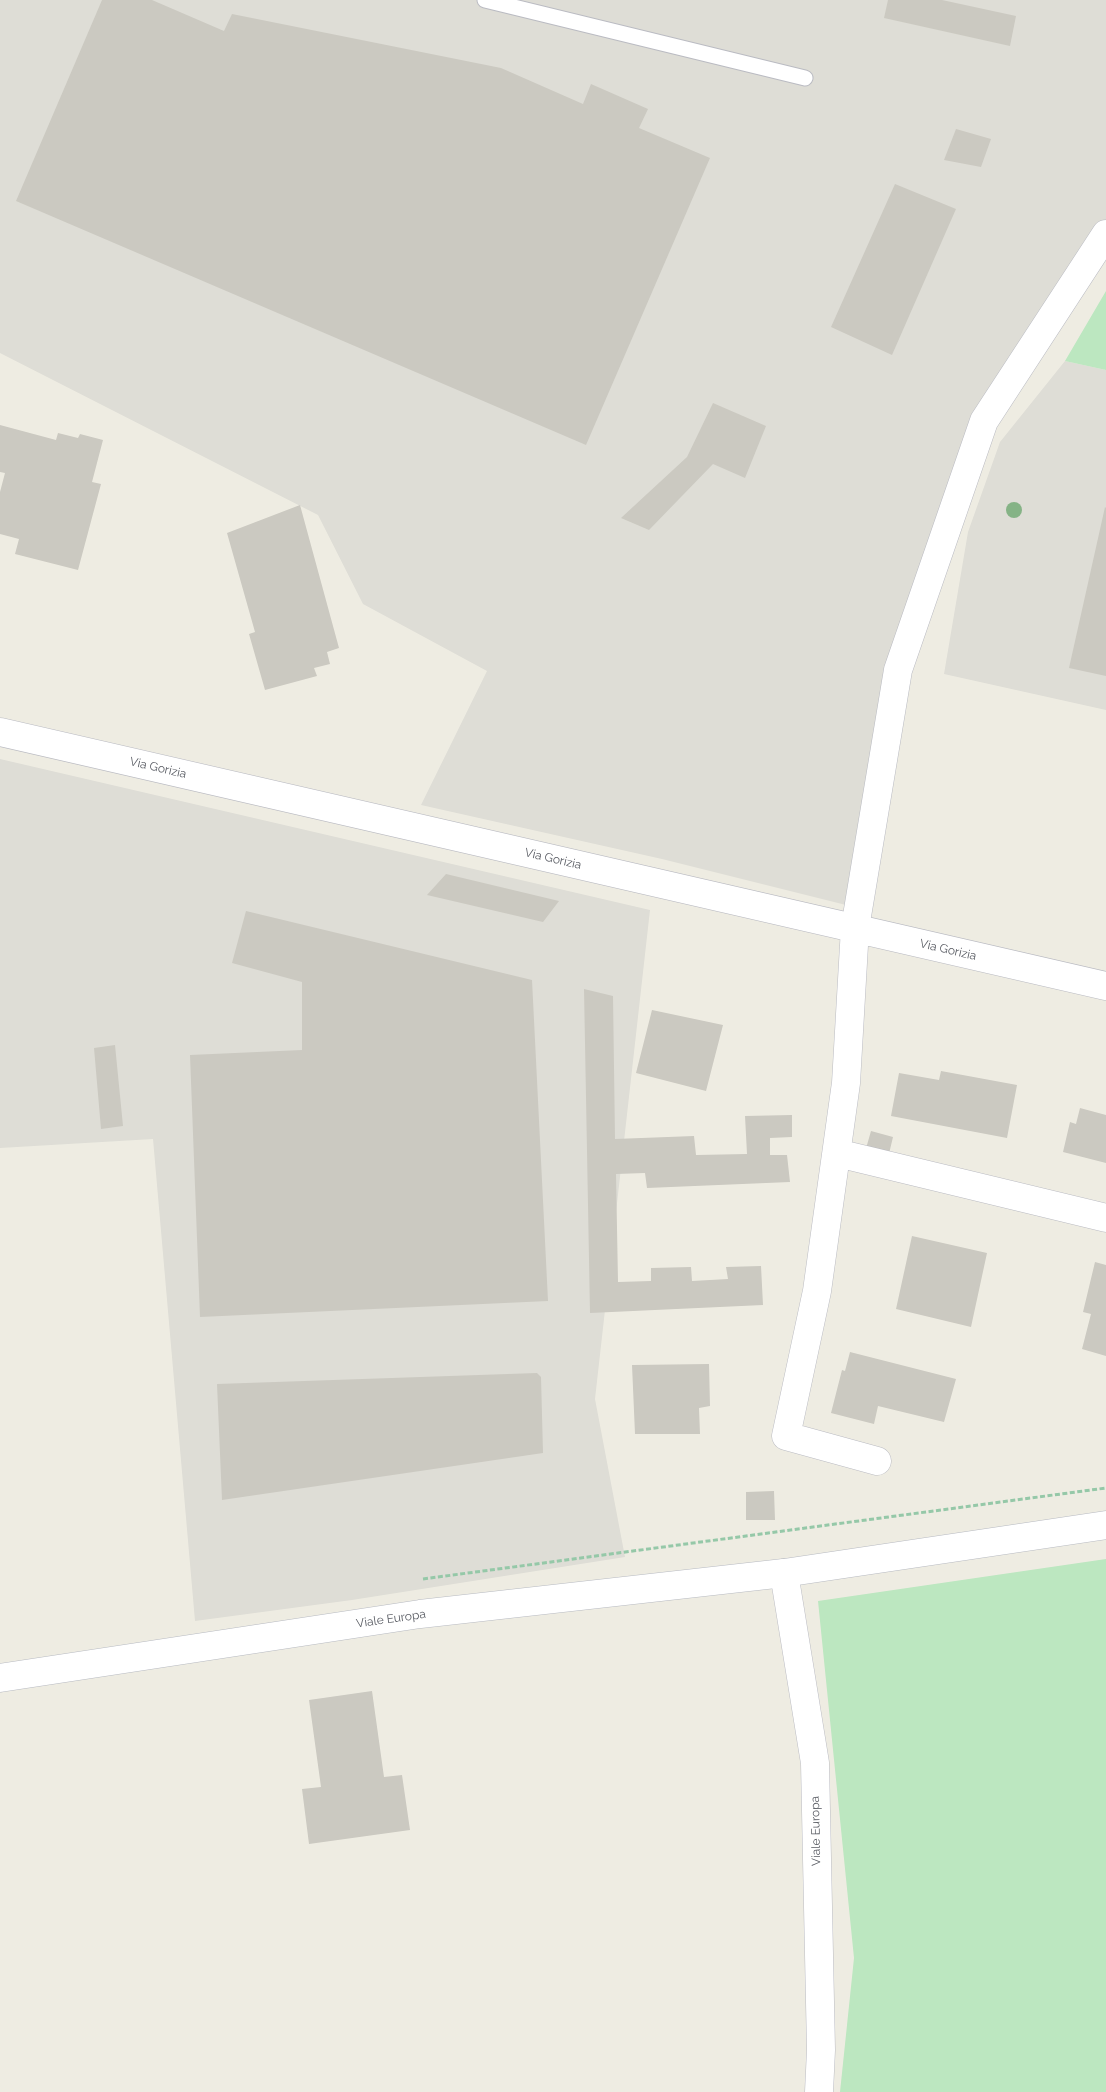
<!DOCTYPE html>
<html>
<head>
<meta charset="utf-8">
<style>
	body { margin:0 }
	canvas { display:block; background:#eeece2 }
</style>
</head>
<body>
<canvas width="1106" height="2092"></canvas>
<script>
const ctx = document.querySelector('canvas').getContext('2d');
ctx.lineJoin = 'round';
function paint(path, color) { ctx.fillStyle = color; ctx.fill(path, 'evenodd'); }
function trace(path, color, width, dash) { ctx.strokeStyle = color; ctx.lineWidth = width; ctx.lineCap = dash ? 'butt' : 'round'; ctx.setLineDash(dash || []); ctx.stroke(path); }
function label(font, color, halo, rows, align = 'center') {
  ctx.font = font + ' Raleway,sans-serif'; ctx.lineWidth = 4; ctx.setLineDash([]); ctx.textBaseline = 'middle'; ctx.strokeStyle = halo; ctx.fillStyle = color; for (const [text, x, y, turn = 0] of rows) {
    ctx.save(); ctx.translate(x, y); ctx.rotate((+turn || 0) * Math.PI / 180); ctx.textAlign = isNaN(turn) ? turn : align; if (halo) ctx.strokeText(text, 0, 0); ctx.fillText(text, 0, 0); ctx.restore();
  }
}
paint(new Path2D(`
	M0 0H1106V222L947 498 902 615 881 712 850 906 662 859 421 805 487 671 363 604 318 515 0 353Z
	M1065 361 1106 370V710L944 674 968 532 1000 442Z
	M0 759 650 910 595 1399 625 1557 352 1600 195 1621 153 1139 0 1148Z`), '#deddd6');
paint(new Path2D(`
	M1106 291V370L1065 361Z
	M1106 1559V2092H840L854 1958 818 1601Z`), '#bce7c0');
paint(new Path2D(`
	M102 0H152L224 31 232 14 501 68 583 104 591 84 648 109 639 128 710 158 586 445 16 201Z
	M888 0H942L1016 16 1010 46 884 18Z
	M956 129 991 139 981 167 944 160Z
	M895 184 956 209 892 355 831 327Z
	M713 403 766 426 745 478 713 464 649 530 621 518 687 457Z
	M0 425 56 440 58 433 78 438 80 434 103 440 92 482 101 484 78 570 15 554 19 539 0 534V492L5 473 0 472Z
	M300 505 339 648 327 652 330 664 314 668 317 676 265 690 249 634 255 632 227 533Z
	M1105 507 1106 508V676L1069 668Z
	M446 874 559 901 543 922 427 895Z
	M246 911 532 980 548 1301 200 1317 190 1055 302 1050V982L232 963Z
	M584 989 613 996 615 1139 694 1136 696 1155 747 1154 745 1116 792 1115V1137L770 1138V1155H787L790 1182 647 1188 645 1173 616 1174 618 1282 651 1281V1268L691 1267 692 1281 728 1279 726 1267 761 1266 763 1305 590 1313Z
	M652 1010 723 1025 706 1091 636 1073Z
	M115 1045 123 1126 101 1129 94 1048Z
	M941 1071 1017 1085 1007 1138 891 1116 899 1073 939 1080Z
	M1080 1108 1106 1115V1163L1063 1152 1070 1122 1076 1124Z
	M871 1131 893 1137 888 1158 865 1152Z
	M912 1236 987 1253 971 1327 896 1309Z
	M1095 1262 1106 1265V1356L1082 1349 1091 1314 1083 1312Z
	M850 1352 956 1379 944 1422 878 1406 874 1424 831 1413 842 1370 845 1371Z
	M709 1364 710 1406 699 1408 700 1434H635L632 1365Z
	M537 1373 541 1377 543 1453 222 1500 217 1384Z
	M774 1491 775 1520H746V1492Z
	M372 1691 384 1777 402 1775 410 1830 309 1844 302 1789 321 1787 309 1700Z`), '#cbc9c1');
const service = new Path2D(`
	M485 0 805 78`);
const minor = new Path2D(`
	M0 732 1106 986
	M837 1153 1106 1218
	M877 1461 786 1436 817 1291 846 1083 855 928 898 670 984 421 1106 234
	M784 1573 815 1763 821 2050 819 2092`);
const secondary = new Path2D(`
	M0 1678 420 1614 784 1573 1106 1525`);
trace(service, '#babbc2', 17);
trace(minor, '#babbc2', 29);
trace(secondary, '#b7bac1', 29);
trace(new Path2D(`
	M423 1579 1106 1488`), '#95c8a8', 3, [5, 2.5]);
trace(service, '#fff', 15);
trace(minor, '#fff', 28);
trace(secondary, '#fff', 28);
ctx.fillStyle = '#85b386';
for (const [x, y] of [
	[1014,510]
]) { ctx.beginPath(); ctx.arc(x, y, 8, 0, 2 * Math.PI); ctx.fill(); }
label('12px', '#5a5d64', '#fff', [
	["Via Gorizia",158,768,13],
	["Via Gorizia",553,859,13],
	["Via Gorizia",948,950,13],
	["Viale Europa",391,1619,-8],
	["Viale Europa",816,1831,-91]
]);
</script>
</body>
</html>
